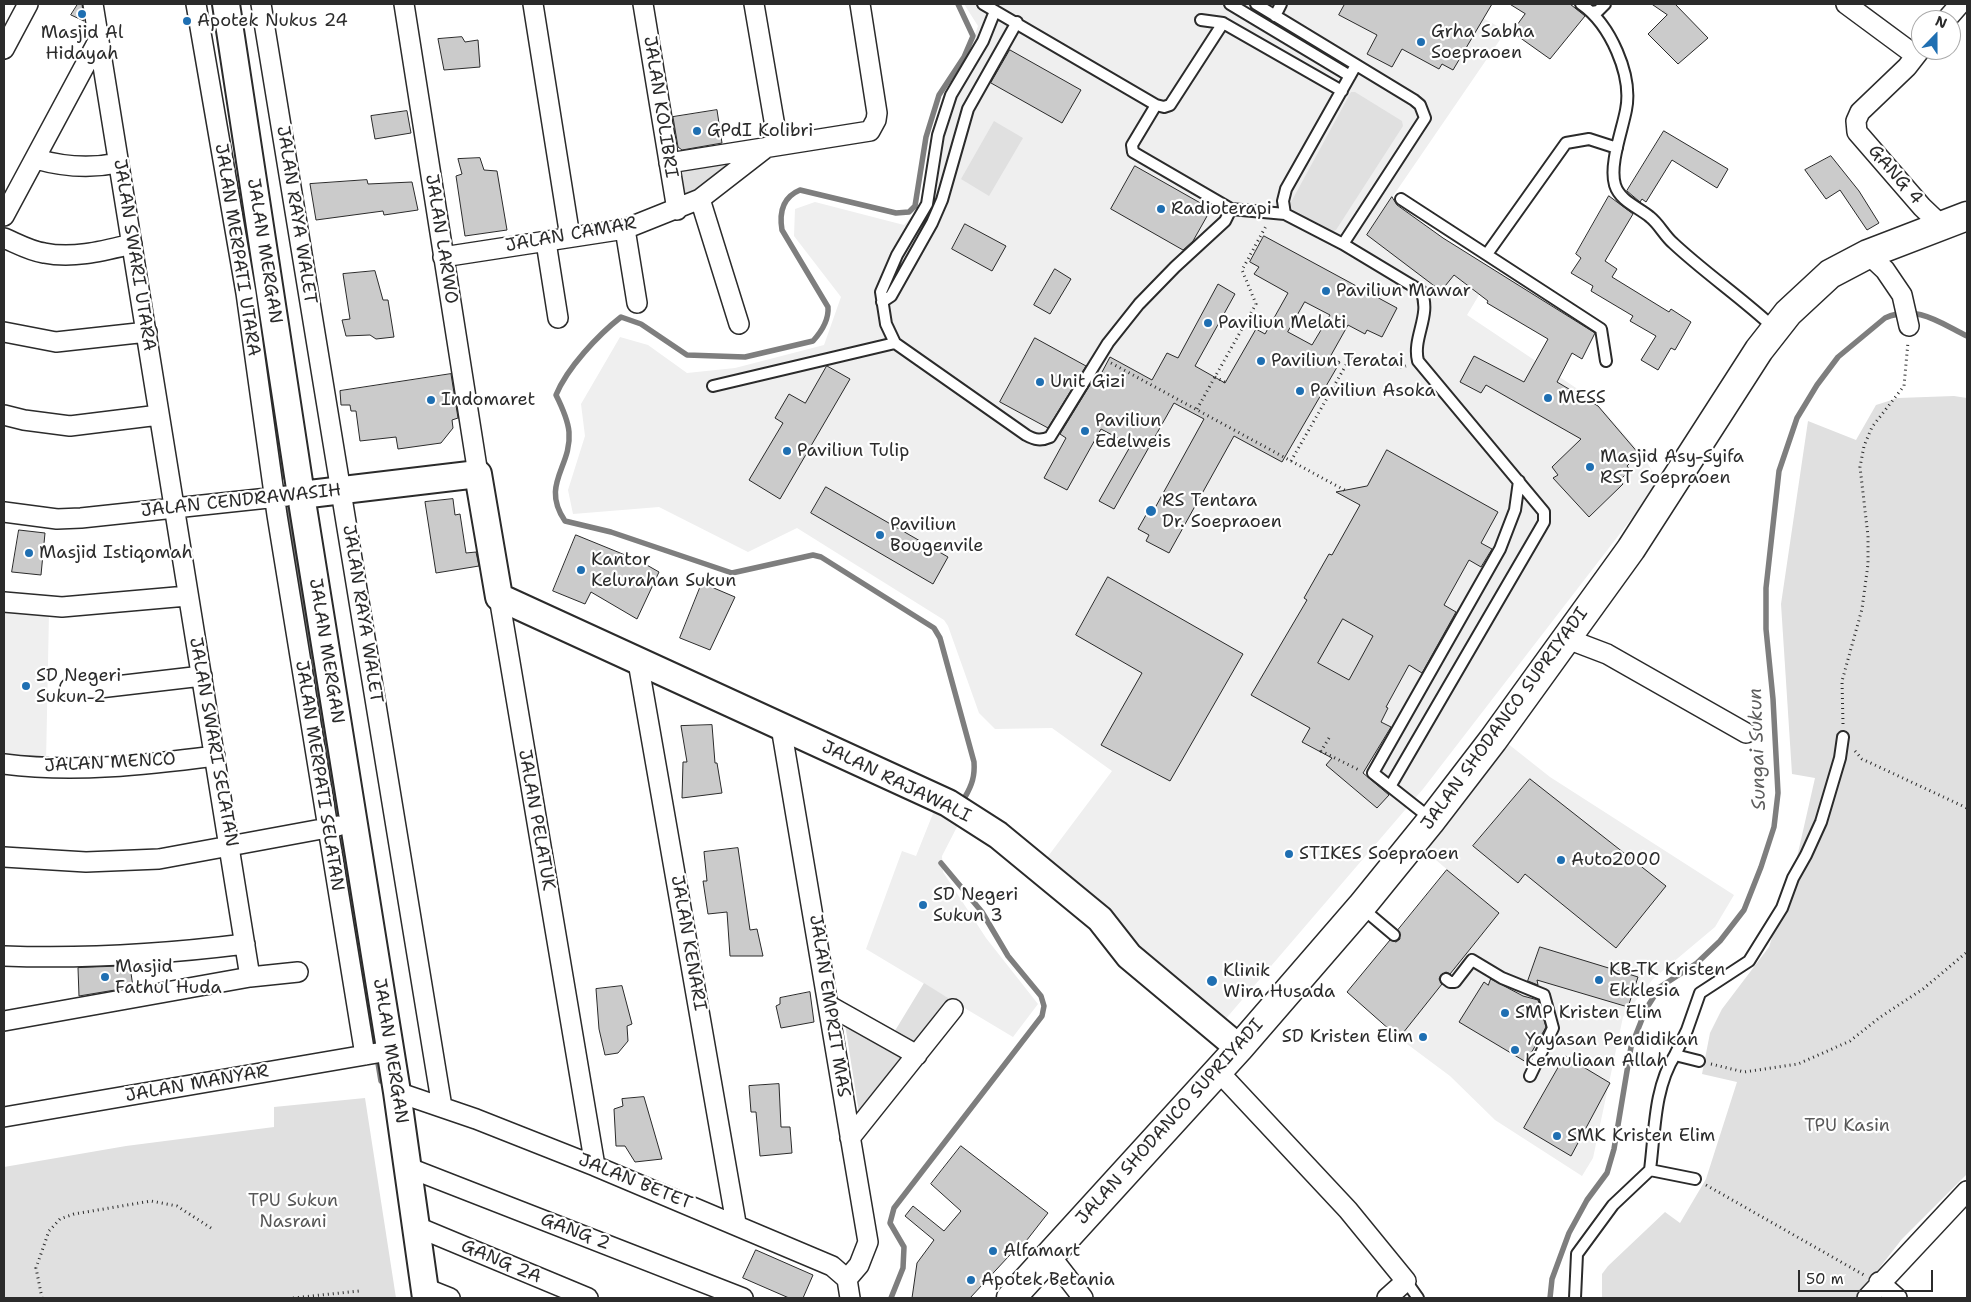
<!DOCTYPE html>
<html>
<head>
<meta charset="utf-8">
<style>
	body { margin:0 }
	#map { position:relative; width:1971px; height:1302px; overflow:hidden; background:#fff; font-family:"Shantell Sans",sans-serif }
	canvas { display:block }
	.frame { position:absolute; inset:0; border:5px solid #2b2b2b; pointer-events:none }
	.north { position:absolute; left:1911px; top:10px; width:50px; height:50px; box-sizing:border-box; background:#fff; border:1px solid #aaa; border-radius:50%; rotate:22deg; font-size:14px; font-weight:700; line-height:20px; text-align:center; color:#2b2b2b }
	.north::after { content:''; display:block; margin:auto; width:18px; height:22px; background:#1f6fb2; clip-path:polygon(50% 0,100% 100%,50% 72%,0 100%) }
	.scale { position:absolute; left:1798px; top:1270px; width:135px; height:22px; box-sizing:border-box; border:2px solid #2b2b2b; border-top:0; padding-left:6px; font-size:15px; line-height:18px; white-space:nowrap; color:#2b2b2b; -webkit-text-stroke:4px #fff; paint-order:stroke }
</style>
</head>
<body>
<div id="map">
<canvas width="1971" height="1302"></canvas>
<div class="frame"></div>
<div class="north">N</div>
<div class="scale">50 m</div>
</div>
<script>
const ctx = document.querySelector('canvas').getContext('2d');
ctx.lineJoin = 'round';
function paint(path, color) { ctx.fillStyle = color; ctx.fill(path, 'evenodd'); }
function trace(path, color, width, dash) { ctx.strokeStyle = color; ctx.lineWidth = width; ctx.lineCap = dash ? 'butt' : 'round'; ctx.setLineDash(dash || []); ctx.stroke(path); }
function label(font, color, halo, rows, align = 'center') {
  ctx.font = font + ' "Shantell Sans",sans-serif'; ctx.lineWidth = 4.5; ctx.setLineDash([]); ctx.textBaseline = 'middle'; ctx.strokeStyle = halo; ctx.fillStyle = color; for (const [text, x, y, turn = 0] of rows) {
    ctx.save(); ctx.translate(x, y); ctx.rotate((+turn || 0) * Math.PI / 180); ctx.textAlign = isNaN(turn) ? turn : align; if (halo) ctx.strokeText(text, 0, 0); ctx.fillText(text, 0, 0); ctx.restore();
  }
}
paint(new Path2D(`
	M964 4H1458L1506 31 1378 218 1479 295 1467 315 1594 400 1644 457 1659 483 1423 789 1223 1022 1132 948 1046 859 1112 771 1052 728 995 729 979 713 948 626 944 620 797 528 748 552 659 507 573 514 568 490 585 436 581 404 620 337 648 345 687 373 735 368 824 345 841 297 794 236 795 209 815 202 904 225 922 205 930 145 943 96 967 58 978 26Z
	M4 610 49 613 46 763 4 759Z
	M1507 743 1550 777 1734 895 1715 927 1653 979 1623 1017 1593 1158 1582 1176 1495 1120 1450 1076 1399 1038 1440 986 1388 942 1398 930 1450 974 1499 914 1422 848Z
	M934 811 959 823 942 856 943 872 986 938 1038 1004 1013 1037 866 949 902 851 916 856Z`), '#efefef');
paint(new Path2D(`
	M1351 92H1355L1402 121 1403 126 1336 230 1331 232 1294 212 1290 204Z
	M994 121 1023 138 989 196 961 179Z
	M730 158 732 163 684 198 677 169Z
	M1954 396 1967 398V1174L1902 1239 1856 1298H1602V1274L1608 1266 1665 1212 1680 1223 1706 1179 1737 1082 1702 1074 1710 1033 1722 1009 1769 947 1795 866 1815 778 1792 774 1781 604 1808 421 1856 440 1876 405 1898 398Z
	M1343 619 1373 636 1349 680 1318 663Z
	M924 983 953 1001 914 1044 893 1034Z
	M845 1024 903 1056 905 1059 859 1113Z
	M365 1098 396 1298H4V1167L126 1146 274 1127V1107Z`), '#e0e0e0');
trace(new Path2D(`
	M958 4 973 36 964 57 939 95 926 137 915 206 909 212 896 213 800 190C783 197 779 212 782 230L828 307C829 320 822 331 813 341L745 357 687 355 641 324 621 317C598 335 567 368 556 395 561 405 568 420 569 432 572 467 540 484 565 521L611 532 732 573 813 555 821 557 934 628 940 638 974 762C975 776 972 785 965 797
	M274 404 284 477
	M289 507 337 816
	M341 841 381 1081
	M891 1298 903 1268 904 1247 890 1223 894 1208 1042 1016 1044 1006 1041 996 1008 956 982 912 941 863
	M1550 1298 1552 1279 1569 1233 1587 1200 1607 1173 1614 1149 1631 1047 1646 1009 1660 987 1697 963 1720 941 1744 910 1761 867 1774 827 1778 793 1773 699 1766 629V588L1779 471 1797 418 1817 385 1838 357 1885 318C1917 304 1940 323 1967 336`), '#7e7e7e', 5.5);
const building = new Path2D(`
	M78 4H82L84 21 71 15Z
	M1345 4H1492L1453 70 1442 64 1439 69 1402 49 1392 67 1367 54 1377 35 1339 15Z
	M1510 4H1570L1585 16 1550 59 1512 32 1525 14Z
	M1652 4H1675L1708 38 1678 64 1648 34 1667 15Z
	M462 37 465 42 478 40 480 67 444 70 438 39Z
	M1010 50 1081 90 1062 123 991 83Z
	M717 110 722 143 682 150 678 147 673 117Z
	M407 111 411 133 375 139 371 116Z
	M1664 131 1728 169 1717 188 1672 160 1646 202 1642 199 1640 202 1627 191Z
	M1831 156 1859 191 1879 223 1867 230 1840 190 1826 199 1805 170Z
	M480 158 484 170 497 171 507 230 465 236 456 176 462 174 458 159Z
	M1135 166 1211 209 1193 241 1183 250 1111 209Z
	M367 180 368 184 412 182 418 210 384 215 383 211 316 220 310 184Z
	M1609 196 1633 214 1605 261 1617 269 1612 277 1669 312 1671 309 1691 322 1675 350 1671 348 1658 370 1641 360 1656 336 1630 321 1633 316 1591 291 1593 286 1571 273 1581 258 1576 254Z
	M1392 197 1397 205 1443 238 1595 333 1582 359 1572 353 1557 382 1598 406 1639 454 1627 466 1630 470 1620 480 1623 484 1589 517 1553 478 1558 475 1552 467 1581 439 1486 385 1481 393 1460 382 1474 356 1524 382 1548 339 1487 303 1488 301 1454 275 1441 291 1367 235Z
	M965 224 1006 246 992 271 952 249Z
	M1264 236 1397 308 1382 337 1367 330 1365 334 1348 325 1330 357 1340 362 1282 462 1234 436 1169 553 1146 541 1149 535 1138 529 1146 515 1150 517 1204 419 1174 403 1114 509 1099 501 1131 445 1101 429 1067 490 1044 478 1066 438 1060 434 1098 372 1101 374 1110 357 1152 380 1167 353 1178 358 1218 284 1235 294 1195 366 1225 383 1256 329 1265 334 1288 293 1254 274 1259 267 1250 262ZM1305 302 1330 315 1312 345 1288 332Z
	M1055 269 1071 279 1050 314 1034 305Z
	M375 271 383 300H388L394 337 376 339 370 335 346 336 342 320 350 319 343 274Z
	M1035 338 1086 366 1048 428 1000 402Z
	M827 366 850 379 780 499 749 480 783 423 775 418 789 394 805 403Z
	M451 374 458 418 452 420 453 428 441 443 398 449 396 437 360 441 356 411H351L350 405H341L340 391Z
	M1387 450 1498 512 1481 543 1492 549 1481 567 1469 560 1444 605 1456 612 1422 673 1409 665 1386 707 1388 708 1381 722 1391 727 1363 773 1389 795 1377 808 1326 765 1332 758 1302 742 1310 728 1251 695 1307 600 1304 598 1329 554 1332 555 1360 505 1336 492 1367 486ZM1343 619 1373 636 1349 680 1318 663Z
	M826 487 948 557 933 584 811 513Z
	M453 499 455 515 460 514 466 553 476 552 479 566 436 573 425 502Z
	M19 530 45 533 41 575 12 572Z
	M576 535 630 557 631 556 659 572 637 619 591 592 585 604 553 591Z
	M1108 577 1243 654 1170 781 1101 745 1142 673 1076 635Z
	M702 583 735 597 710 650 680 638Z
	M712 725 715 763H717L722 793 682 798 683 762H687L681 726Z
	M1530 779 1666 886 1616 948 1525 874 1518 883 1473 846Z
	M738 848 750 930 757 929 763 956H730L727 912 708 914 703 881H707L704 852Z
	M1447 870 1499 913 1450 974 1446 972 1441 975 1439 979 1442 984 1399 1038 1347 992 1390 940 1396 942 1400 939 1398 930Z
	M1540 947 1638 977 1628 1007 1537 980 1538 985 1528 981Z
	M130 966 133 987 79 996 78 968Z
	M1491 979 1523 996 1538 1000 1546 1027 1526 1062 1459 1022 1484 982 1488 985Z
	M622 986 632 1024 627 1026 628 1041 618 1053 605 1055 599 1029 596 989Z
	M810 992 814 1022 781 1028 776 1006 780 1004V998Z
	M1565 1056 1610 1083 1571 1156 1524 1128Z
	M779 1084 781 1127H790L792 1153 760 1156 756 1112H751L749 1086Z
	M644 1097 662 1159 635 1162 625 1146H616L614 1109 623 1106 622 1099Z
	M961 1146 1048 1213 1023 1245 1021 1243 970 1298H912L917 1263 934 1240 905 1216 913 1206 944 1231 961 1211 931 1184Z
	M756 1250 813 1275 803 1298H789L743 1278Z`);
paint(building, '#cbcbcb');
trace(building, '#2b2b2b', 1);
const lane = new Path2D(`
	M1230 4 1350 76
	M1256 4 1414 100 1420 105 1425 118 1343 244
	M1581 4C1610 24 1633 75 1626 110 1622 131 1609 165 1615 185 1620 201 1638 207 1650 217 1659 224 1664 235 1673 243 1705 273 1742 298 1774 328
	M1592 12 1598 11 1605 4
	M1275 16 1281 4
	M1201 20 1223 23 1342 91
	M1356 65 1286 189 1283 201 1285 214 1343 244 1421 291C1432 315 1412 337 1418 361L1544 512V522L1540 529 1391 785
	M1156 105 1164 107 1170 105 1223 23
	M1401 199 1601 329 1606 361
	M1231 209 1285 214
	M1487 254 1566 143 1589 139 1617 148
	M882 302 891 296 932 223 942 200 968 109 1017 22
	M895 343 1026 435C1035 440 1041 441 1050 437L1108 343 1139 304 1175 267 1225 221 1231 209 1133 152 1132 145 1156 105 983 4
	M713 386 895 343 886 324 881 292 897 255 927 204 938 135 951 95 983 41 995 11
	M1430 818 1373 773 1500 549 1515 510 1519 481
	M1362 908 1394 935
	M1446 979 1450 982H1455L1472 960 1502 978 1544 995 1553 1028 1530 1076
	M1675 1055 1687 1030 1700 993 1749 961 1782 908 1793 878 1806 855 1821 822 1840 758 1843 737
	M1650 1170C1655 1131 1654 1088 1675 1055L1699 1061
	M1406 1281 1418 1298
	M1575 1298 1577 1254 1613 1205 1650 1170 1695 1179`);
const street = new Path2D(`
	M93 4 250 977
	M196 4 246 293 277 515 365 1055
	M261 4 442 1107
	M404 4 478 474
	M533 4 570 237
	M643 4 677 210
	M754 4 778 144
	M1846 4 1915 55
	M1946 20 1960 4
	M4 49 28 4
	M1921 49 1907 67 1860 112 1856 121 1857 132 1922 207 1942 226
	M36 159C64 167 89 169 118 163
	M669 163 870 131 876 120 877 113 860 4
	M700 199 739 324
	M4 216 98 41
	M625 229 637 303
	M4 238C16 243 30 251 44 253 73 259 103 251 132 244
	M546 242 558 318
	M1868 254 1885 270 1902 295 1909 326
	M443 257 625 229 700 199 767 147
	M4 332 56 342 147 332
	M4 415 24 420 70 426 159 415
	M4 512 57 519 81 518 287 496
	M499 597 595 1166
	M4 602 62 607 187 596
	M1565 638 1607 654 1746 733
	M638 662 736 1223
	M70 688H99L202 676
	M781 727 868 1242 859 1265 847 1279
	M4 764C74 773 145 765 215 756
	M4 857 86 862 159 859 338 826
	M4 956C85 959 165 954 245 944
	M828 1005 917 1055
	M4 1021 250 977 298 972
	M1218 1071 1348 1210 1406 1281 1387 1298
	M397 1092 476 1119 595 1166 832 1266 847 1279 850 1298
	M4 1117 377 1053
	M850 1138 953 1009
	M407 1167 743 1298
	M415 1226 588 1298
	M1049 1254 1083 1298
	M1879 1282 1897 1298
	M425 1288 450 1298
	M1867 1298 1967 1191`);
const secondary = new Path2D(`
	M226 4 301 495 397 1092 426 1298
	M301 495 478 474 499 597 948 803 998 835 1100 919 1129 956 1239 1048`);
const primary = new Path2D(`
	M1011 1298 1239 1048 1361 907 1430 822 1493 740 1631 549 1759 350 1788 313 1830 274 1868 254 1967 216`);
trace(lane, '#2b2b2b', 14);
trace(street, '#2b2b2b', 22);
trace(secondary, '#2b2b2b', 30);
trace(primary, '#2b2b2b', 31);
trace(new Path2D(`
	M1111 363 1348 492
	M1215 377 1225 382
	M1197 409 1256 304 1242 270 1266 226
	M1291 461 1350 358 1402 367 1406 366
	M1843 724 1842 681 1862 609 1868 564V536L1860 467 1864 446 1872 427 1904 386 1908 342
	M1329 738 1321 751 1361 771
	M1855 751 1862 759 1967 808
	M1711 1064 1744 1072 1798 1064 1850 1041 1879 1018 1923 989 1967 952
	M1706 1185 1864 1275
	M42 1298 36 1268 49 1231 60 1219 74 1214 151 1201 177 1206 214 1230
	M293 1298 359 1291`), '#2b2b2b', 3, [1, 4]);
trace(lane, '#fff', 10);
trace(street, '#fff', 19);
trace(secondary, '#fff', 26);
trace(primary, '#fff', 28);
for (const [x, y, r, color] of [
	[82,14,5,"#1f6fb2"],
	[187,21,5,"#1f6fb2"],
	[1421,42,5,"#1f6fb2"],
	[697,131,5,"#1f6fb2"],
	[1161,209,5,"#1f6fb2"],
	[1326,291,5,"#1f6fb2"],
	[1208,323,5,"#1f6fb2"],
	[1261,361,5,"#1f6fb2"],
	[1040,382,5,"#1f6fb2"],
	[1300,391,5,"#1f6fb2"],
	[1548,398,5,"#1f6fb2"],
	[431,400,5,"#1f6fb2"],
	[1085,431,5,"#1f6fb2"],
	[787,451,5,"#1f6fb2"],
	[1590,467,5,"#1f6fb2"],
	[1151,511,6,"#1f6fb2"],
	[880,535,5,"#1f6fb2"],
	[29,553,5,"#1f6fb2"],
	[581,570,5,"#1f6fb2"],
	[26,686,5,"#1f6fb2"],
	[1289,854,5,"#1f6fb2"],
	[1561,860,5,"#1f6fb2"],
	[923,905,5,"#1f6fb2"],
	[105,977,5,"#1f6fb2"],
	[1599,980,5,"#1f6fb2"],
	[1212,981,6,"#1f6fb2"],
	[1505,1013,5,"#1f6fb2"],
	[1423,1037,5,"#1f6fb2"],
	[1515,1050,5,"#1f6fb2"],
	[1557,1136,5,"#1f6fb2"],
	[993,1251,5,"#1f6fb2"],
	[971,1280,5,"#1f6fb2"]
]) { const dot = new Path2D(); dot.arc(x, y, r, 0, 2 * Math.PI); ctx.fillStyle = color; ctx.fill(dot); trace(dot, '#fff', 2); }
label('18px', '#2b2b2b', '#fff', [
	["Apotek Nukus 24",197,21],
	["Grha Sabha",1431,32],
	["Soepraoen",1431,53],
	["Masjid Al",82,33,"center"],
	["Hidayah",82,54,"center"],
	["GPdI Kolibri",707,131],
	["Radioterapi",1171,209],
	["Paviliun Mawar",1336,291],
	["Paviliun Melati",1218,323],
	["Paviliun Teratai",1271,361],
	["Unit Gizi",1050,382],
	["Paviliun Asoka",1310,391],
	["MESS",1558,398],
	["Indomaret",441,400],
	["Paviliun",1095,421],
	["Edelweis",1095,442],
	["Paviliun Tulip",797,451],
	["Masjid Asy-Syifa",1600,457],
	["RST Soepraoen",1600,478],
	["RS Tentara",1162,501],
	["Dr. Soepraoen",1162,522],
	["Paviliun",890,525],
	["Bougenvile",890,546],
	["Masjid Istiqomah",39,553],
	["Kantor",591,560],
	["Kelurahan Sukun",591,581],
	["SD Negeri",36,676],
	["Sukun 2",36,697],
	["STIKES Soepraoen",1299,854],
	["Auto2000",1571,860],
	["SD Negeri",933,895],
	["Sukun 3",933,916],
	["Masjid",115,967],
	["Fathul Huda",115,988],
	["KB-TK Kristen",1609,970],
	["Ekklesia",1609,991],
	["Klinik",1223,971],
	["Wira Husada",1223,992],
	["SMP Kristen Elim",1515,1013],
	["SD Kristen Elim",1413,1037,"right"],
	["Yayasan Pendidikan",1525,1040],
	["Kemuliaan Allah",1525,1061],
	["SMK Kristen Elim",1567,1136],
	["Alfamart",1003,1251],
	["Apotek Betania",981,1280]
], 'left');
label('18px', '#2b2b2b', '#fff', [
	["JALAN KOLIBRI",660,107,81],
	["GANG 4",1895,175,49],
	["JALAN RAYA WALET",296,215,81],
	["JALAN CAMAR",571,235,-10],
	["JALAN LARWO",441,239,81],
	["JALAN MERPATI UTARA",237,250,81],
	["JALAN MERGAN",264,251,81],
	["JALAN SWARI UTARA",134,255,81],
	["JALAN CENDRAWASIH",241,501,-6],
	["JALAN RAYA WALET",362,614,81],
	["JALAN MERGAN",326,651,81],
	["JALAN SHODANCO SUPRIYADI",1505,719,-54],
	["JALAN SWARI SELATAN",213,742,80],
	["JALAN MENCO",110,763,-3],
	["JALAN MERPATI SELATAN",319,776,81],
	["JALAN RAJAWALI",896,782,26],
	["JALAN PELATUK",536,820,80],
	["JALAN KENARI",688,943,80],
	["JALAN EMPRIT MAS",829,1006,81],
	["JALAN MERGAN",390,1051,81],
	["JALAN MANYAR",197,1084,-10],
	["JALAN SHODANCO SUPRIYADI",1170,1122,-48],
	["JALAN BETET",635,1182,22],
	["GANG 2",575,1232,21],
	["GANG 2A",501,1262,23]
]);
label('18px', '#585858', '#fff', [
	["TPU Kasin",1847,1126],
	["TPU Sukun",293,1201],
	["Nasrani",293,1222]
]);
label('italic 19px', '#5c5c5c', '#fff', [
	["Sungai Sukun",1758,749,-92]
]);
</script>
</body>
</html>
